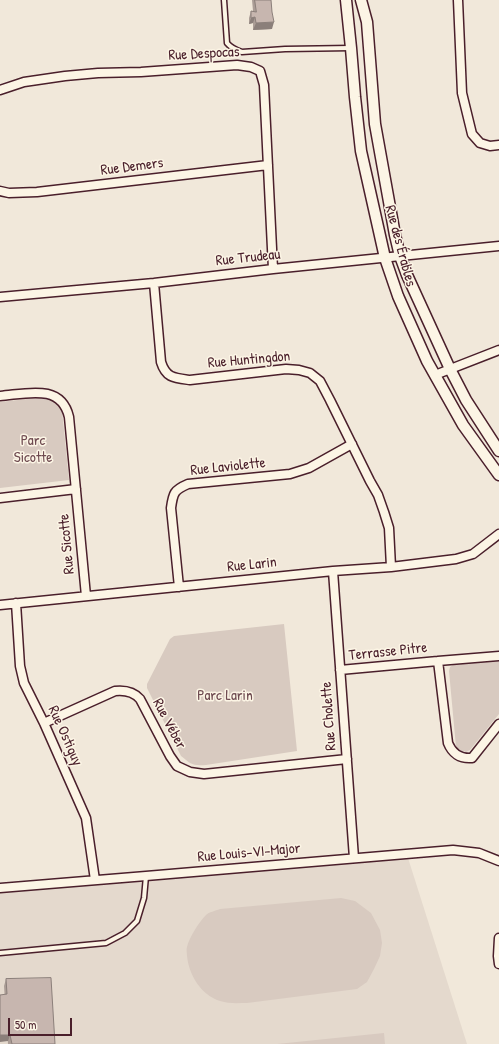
<!DOCTYPE html>
<html>
<head>
<meta charset="utf-8">
<style>
	body { margin:0 }
	#map { position:relative; width:499px; height:1044px; overflow:hidden; background:#f1e8da; font-family:"Patrick Hand",sans-serif }
	canvas { display:block }
	.scale { position:absolute; left:8px; top:1018px; width:64px; height:18px; box-sizing:border-box; border:2px solid #4a1f2b; border-top:0; padding-left:5px; font-size:12px; line-height:14px; white-space:nowrap; color:#4a1f2b; -webkit-text-stroke:3px #fcf5e5; paint-order:stroke }
</style>
</head>
<body>
<div id="map">
<canvas width="499" height="1044"></canvas>
<div class="scale">50 m</div>
</div>
<script>
const ctx = document.querySelector('canvas').getContext('2d');
ctx.lineJoin = 'round';
function paint(path, color) { ctx.fillStyle = color; ctx.fill(path, 'evenodd'); }
function trace(path, color, width, dash) { ctx.strokeStyle = color; ctx.lineWidth = width; ctx.lineCap = dash ? 'butt' : 'round'; ctx.setLineDash(dash || []); ctx.stroke(path); }
function label(font, color, halo, rows, align = 'center') {
  ctx.font = font + ' "Patrick Hand",sans-serif'; ctx.lineWidth = 3; ctx.setLineDash([]); ctx.textBaseline = 'middle'; ctx.strokeStyle = halo; ctx.fillStyle = color; for (const [text, x, y, turn = 0] of rows) {
    ctx.save(); ctx.translate(x, y); ctx.rotate((+turn || 0) * Math.PI / 180); ctx.textAlign = isNaN(turn) ? turn : align; if (halo) ctx.strokeText(text, 0, 0); ctx.fillText(text, 0, 0); ctx.restore();
  }
}
paint(new Path2D(`
	M408 858 467 1044H0V893Z`), '#e4d9cd');
paint(new Path2D(`
	M45 397 59 406 62 410 69 480 0 488V402Z
	M284 624 297 751 206 765C192 766 191 764 181 756L147 688V684L170 639 174 636Z
	M497 660H499V714L470 750 466 752 459 750 456 747 449 671 450 667 453 665Z
	M341 898 355 901 371 913 380 930 382 943 380 956 374 969 367 982 357 989 247 1003C238 1003 229 1004 220 1001 201 995 189 975 187 956 187 953 186 950 187 947 189 938 199 922 206 915 209 912 215 911 220 909Z
	M384 1033 385 1044H277Z`), '#d8cac0');
const service = new Path2D(`
	M224 0 227 43C231 48 236 50 242 52L285 49 351 48
	M0 953 106 943 125 933 137 921 144 898 146 876`);
const minor = new Path2D(`
	M458 0 462 93 472 134 480 143 490 146 499 145
	M0 90 24 82 65 76 98 73 141 72 237 65 251 67 260 71 264 85 273 269
	M0 191 9 193 37 192 268 165
	M154 283 161 362C166 378 174 378 190 380L286 369 299 370 310 373 320 381 330 400 370 481 378 495 384 512 389 528 391 567
	M0 297 154 283 273 269 499 246
	M435 375 499 350
	M0 396C26 394 61 383 69 417L86 596
	M0 498 76 489
	M333 571 354 858
	M179 587 171 508C173 493 174 490 188 484L290 474 309 468 352 444
	M16 603 20 666 24 683 44 723 86 818 95 880
	M0 605 333 571 391 567 456 559 473 554 499 534
	M438 661 448 743C452 753 460 759 472 758L499 724
	M340 670 438 661 499 656
	M44 723 115 691C124 690 133 691 140 699L170 756 177 766 190 772 204 774 347 759
	M0 888 146 876 453 850 479 853 499 861
	M499 938 498 956 499 964`);
const tertiary = new Path2D(`
	M346 0 351 48 355 97 361 151 385 258 398 296 427 361 463 425 499 475
	M361 0 367 22 375 124 395 235 400 256 407 275 450 369 466 400 499 451`);
trace(service, '#4a1f2b', 7);
trace(minor, '#4a1f2b', 11);
trace(tertiary, '#4a1f2b', 13);
trace(service, '#fcf5e5', 4);
trace(minor, '#fcf5e5', 8);
trace(tertiary, '#fcf5e5', 10);
paint(new Path2D(`
	M252 0H271L272 29 253 30V23L249 24V18L251 11H253Z
	M6 979 55 1044H8L4 986Z`), '#ab9d96');
paint(new Path2D(`
	M255 17 253 23 249 24 251 18Z
	M274 22 272 29 253 30 256 23Z
	M0 1035H10L8 1041 0 1042Z`), '#8b7f7a');
const building = new Path2D(`
	M255 0H271L272 12 274 22 256 23 255 17 251 18V11L256 12Z
	M51 978 55 1044H12L10 1035H0V995L7 994 6 979Z`);
paint(building, '#c7b6af');
trace(building, '#8b7f7a', 1);
label('15px', '#4a1f2b', '#fcf5e5', [
	["Rue Despocas",204,54,-3],
	["Rue Demers",132,167,-7],
	["Rue des Érables",400,246,75],
	["Rue Trudeau",248,258,-6],
	["Rue Huntingdon",249,360,-5],
	["Rue Laviolette",228,467,-6],
	["Rue Sicotte",67,544,-95],
	["Rue Larin",252,565,-6],
	["Terrasse Pitre",388,652,-6],
	["Rue Cholette",329,716,-94],
	["Rue Véber",169,724,62],
	["Rue Ostiguy",65,736,66],
	["Rue Louis-VI-Major",249,853,-5]
]);
label('15px', '#6e4a50', '#fcf5e5', [
	["Parc",33,441],
	["Sicotte",33,458],
	["Parc Larin",225,696]
]);
</script>
</body>
</html>
